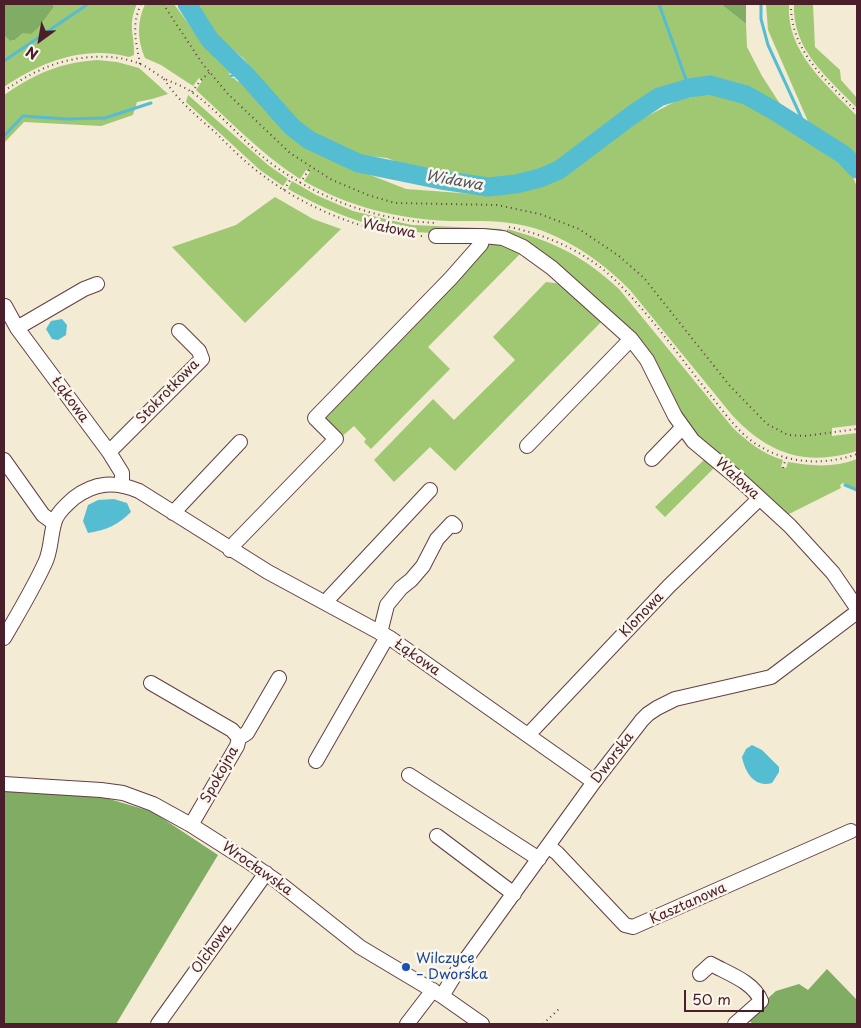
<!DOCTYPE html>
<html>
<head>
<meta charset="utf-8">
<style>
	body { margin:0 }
	#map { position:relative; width:861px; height:1028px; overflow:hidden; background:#f3ebd4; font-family:"Playpen Sans",sans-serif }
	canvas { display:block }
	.frame { position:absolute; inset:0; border:5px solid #4a1f2b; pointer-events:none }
	.north { position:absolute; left:15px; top:15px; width:50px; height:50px; -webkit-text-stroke:4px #fbf7ec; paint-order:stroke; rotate:212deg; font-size:14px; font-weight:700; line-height:20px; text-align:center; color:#4a1f2b }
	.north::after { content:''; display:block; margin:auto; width:18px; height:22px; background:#4a1f2b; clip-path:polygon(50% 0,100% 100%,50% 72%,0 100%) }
	.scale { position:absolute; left:684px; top:990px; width:80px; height:22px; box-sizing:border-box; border:2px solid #4a1f2b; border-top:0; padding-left:6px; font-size:15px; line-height:18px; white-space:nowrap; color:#4a1f2b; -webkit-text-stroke:4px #fbf7ec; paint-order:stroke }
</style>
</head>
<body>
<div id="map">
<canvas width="861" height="1028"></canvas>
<div class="frame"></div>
<div class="north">N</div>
<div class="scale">50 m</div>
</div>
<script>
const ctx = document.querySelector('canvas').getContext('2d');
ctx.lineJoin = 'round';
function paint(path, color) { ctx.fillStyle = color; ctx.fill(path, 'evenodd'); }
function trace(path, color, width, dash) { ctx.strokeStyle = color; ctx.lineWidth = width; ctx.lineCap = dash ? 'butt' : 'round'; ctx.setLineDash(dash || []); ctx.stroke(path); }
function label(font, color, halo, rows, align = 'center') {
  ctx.font = font + ' "Playpen Sans",sans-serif'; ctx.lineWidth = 5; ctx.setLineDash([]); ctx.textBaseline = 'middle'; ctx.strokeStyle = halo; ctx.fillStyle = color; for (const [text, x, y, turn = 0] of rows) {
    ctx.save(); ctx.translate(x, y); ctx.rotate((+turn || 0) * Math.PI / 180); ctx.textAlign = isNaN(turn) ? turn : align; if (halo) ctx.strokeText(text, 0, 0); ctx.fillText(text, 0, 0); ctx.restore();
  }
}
paint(new Path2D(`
	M52 4H137C127 25 135 36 134 55L129 57C84 45 41 62 4 87V35L10 41 15 40 23 33 39 27 54 7Z
	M145 4H174L204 45 232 72 229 74 231 78H234L237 81 244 83 282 129 302 145 327 158 406 189 487 195 522 191 567 174 638 121 678 100 711 93 735 97 765 112 841 164 853 177 857 187V425L832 428V436L857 433V451C806 467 768 454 732 415L630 290C605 265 577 244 543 231 510 219 483 221 449 221 398 219 349 207 304 181L310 172 306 170 300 179C261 154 230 121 196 90L202 81 199 78 193 86 161 65 145 58C137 40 137 22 145 4Z
	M196 4H721L746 24 747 47 762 76 782 107 738 83 714 77 691 79 661 90 627 108 581 145 553 164 523 177 497 181 418 171 387 158 358 155 335 146 306 131 243 58 216 35Z
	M766 4H789C786 52 826 84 857 116V160L810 126 768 30Z
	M794 4H813L815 47 840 70 841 80 857 98V108C828 78 792 50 794 4Z
	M97 60 117 62 139 68 168 94 152 99 137 102 133 115 101 126 24 122 4 143V95C35 74 58 63 97 60Z
	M188 95 268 165 288 179 283 186 260 170 186 102Z
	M292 181 316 195 353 211 389 220 412 225 502 229 501 235C472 233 443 234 413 232 369 229 326 210 288 189Z
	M275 197 313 219 341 229 245 323 172 247 236 225Z
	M507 229C555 242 583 256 619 289L733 428C748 442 763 454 783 460L781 467 786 468 788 462C812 466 834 468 857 459V489L843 483 840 485 841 488 785 516 708 448 683 421 654 364 506 235Z
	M494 242 508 247 520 254 428 347 450 369 371 449 364 442 366 439 354 426 339 439 319 418 487 246Z
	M546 282 562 284 603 320 455 471 430 447 394 482 374 460 433 399 454 420 515 360 493 337Z
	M707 457 716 466 665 517 655 507Z`), '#a0c772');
paint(new Path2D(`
	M4 4H52L54 7 39 27 31 34 23 33 15 40 10 41 4 35Z
	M721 4H746V24Z
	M4 790 106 798 153 812 218 855 116 1024H4Z
	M827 969 857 1000V1024H753L746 1018 776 991 799 984 808 990Z`), '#80ac64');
paint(new Path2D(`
	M62 319 67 325 66 335 58 340 52 339 46 329 51 321Z
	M114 499 127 503 131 512C118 525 107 530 88 533L83 521 88 505 98 500Z
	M752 745 762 750 779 767V772L772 783C754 788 745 772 742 757L746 749Z`), '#55bdd2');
trace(new Path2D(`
	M659 4 689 88
	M761 4V19L768 45 807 130
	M4 61 88 4
	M231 76 242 71
	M4 136 23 116 66 119 105 118 151 103
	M845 485 857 490`), '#55bdd2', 3);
trace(new Path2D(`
	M187 4 210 40 245 74 292 127 309 140 358 163 441 180 488 187 516 184 540 178 559 170 632 115 659 97 689 88 710 85 746 95 773 110 844 155 857 169`), '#55bdd2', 19);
const minor = new Path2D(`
	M436 236H483L503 238 523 247 552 268 631 339
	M5 306 17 328 109 452 122 473V485
	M17 328 84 289 97 284
	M527 446 631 339 647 360 675 416 693 441 741 481 790 526 833 573 857 608
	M109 452 202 359 199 351 179 331
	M652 459 683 427
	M4 460 43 515 54 523
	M173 513 240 442
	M230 550 235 543 336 439 315 418 451 278 481 244 483 236
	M327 604 330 597 430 490
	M380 633 387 605 401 588 411 580 423 566 437 539 452 523 455 526
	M4 638C18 614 33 589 45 563 52 549 50 532 56 518 60 510 67 504 74 498 95 482 115 481 139 491L268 572 390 638 594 782
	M151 683 232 730 239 738 237 746 191 825
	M528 735 669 586 759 499
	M239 738 247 733 279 678
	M316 761 387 637
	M409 775 539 859
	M4 784 101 790 123 793 153 804 191 825 246 860 278 882 360 947 442 996 482 1024
	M437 836 514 894
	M548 846 557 853 625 925 633 927 851 831
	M700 974 711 964C727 973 754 982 761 1001L735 1024
	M442 996 456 973 594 782 642 720 648 714 657 708 675 699 771 677 857 612
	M158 1024 266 873
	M407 1024 433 990`);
trace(minor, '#633e44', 16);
trace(new Path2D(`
	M163 4 202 63 228 94 290 153 332 180 368 195 395 203 497 205 540 214 579 229 619 256 644 278 730 386 767 424 788 435 805 436 857 429
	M791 4C790 51 827 81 857 112
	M140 64C136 41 131 26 141 4
	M164 79C178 101 198 117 217 134 232 149 248 165 265 177 306 208 372 236 424 236
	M4 91C17 82 32 73 47 67 74 56 113 52 140 64 148 67 155 73 163 78 173 83 184 86 193 93 225 116 249 150 282 171 328 202 379 220 435 223
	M192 92 201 80 210 72
	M300 183 311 167
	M284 190 292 177
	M509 227C547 235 584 251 613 278 648 312 677 353 707 391 722 409 736 431 756 444 787 464 823 466 857 454
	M783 468 786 458
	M543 1024 560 1008`), '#633e44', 2, [1, 4]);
trace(minor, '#fff', 14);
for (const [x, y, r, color] of [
	[406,967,5,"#1a4fb4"]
]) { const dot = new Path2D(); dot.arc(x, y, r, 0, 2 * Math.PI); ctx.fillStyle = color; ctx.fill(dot); trace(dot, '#fbf7ec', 2); }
label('14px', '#4a1f2b', '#fbf7ec', [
	["Wałowa",389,229,11],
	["Stokrotkowa",168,392,-46],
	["Łąkowa",70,400,54],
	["Wałowa",737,479,42],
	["Klonowa",642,615,-46],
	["Łąkowa",417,658,35],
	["Dworska",613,758,-53],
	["Spokojna",220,775,-61],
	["Wrocławska",257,869,35],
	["Kasztanowa",688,904,-24],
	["Olchowa",212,949,-54]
]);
label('14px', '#164399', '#fbf7ec', [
	["Wilczyce",416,959],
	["– Dworska",416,975]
], 'left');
label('italic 15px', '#4e5665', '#fbf7ec', [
	["Widawa",454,181,10]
]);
</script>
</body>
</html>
